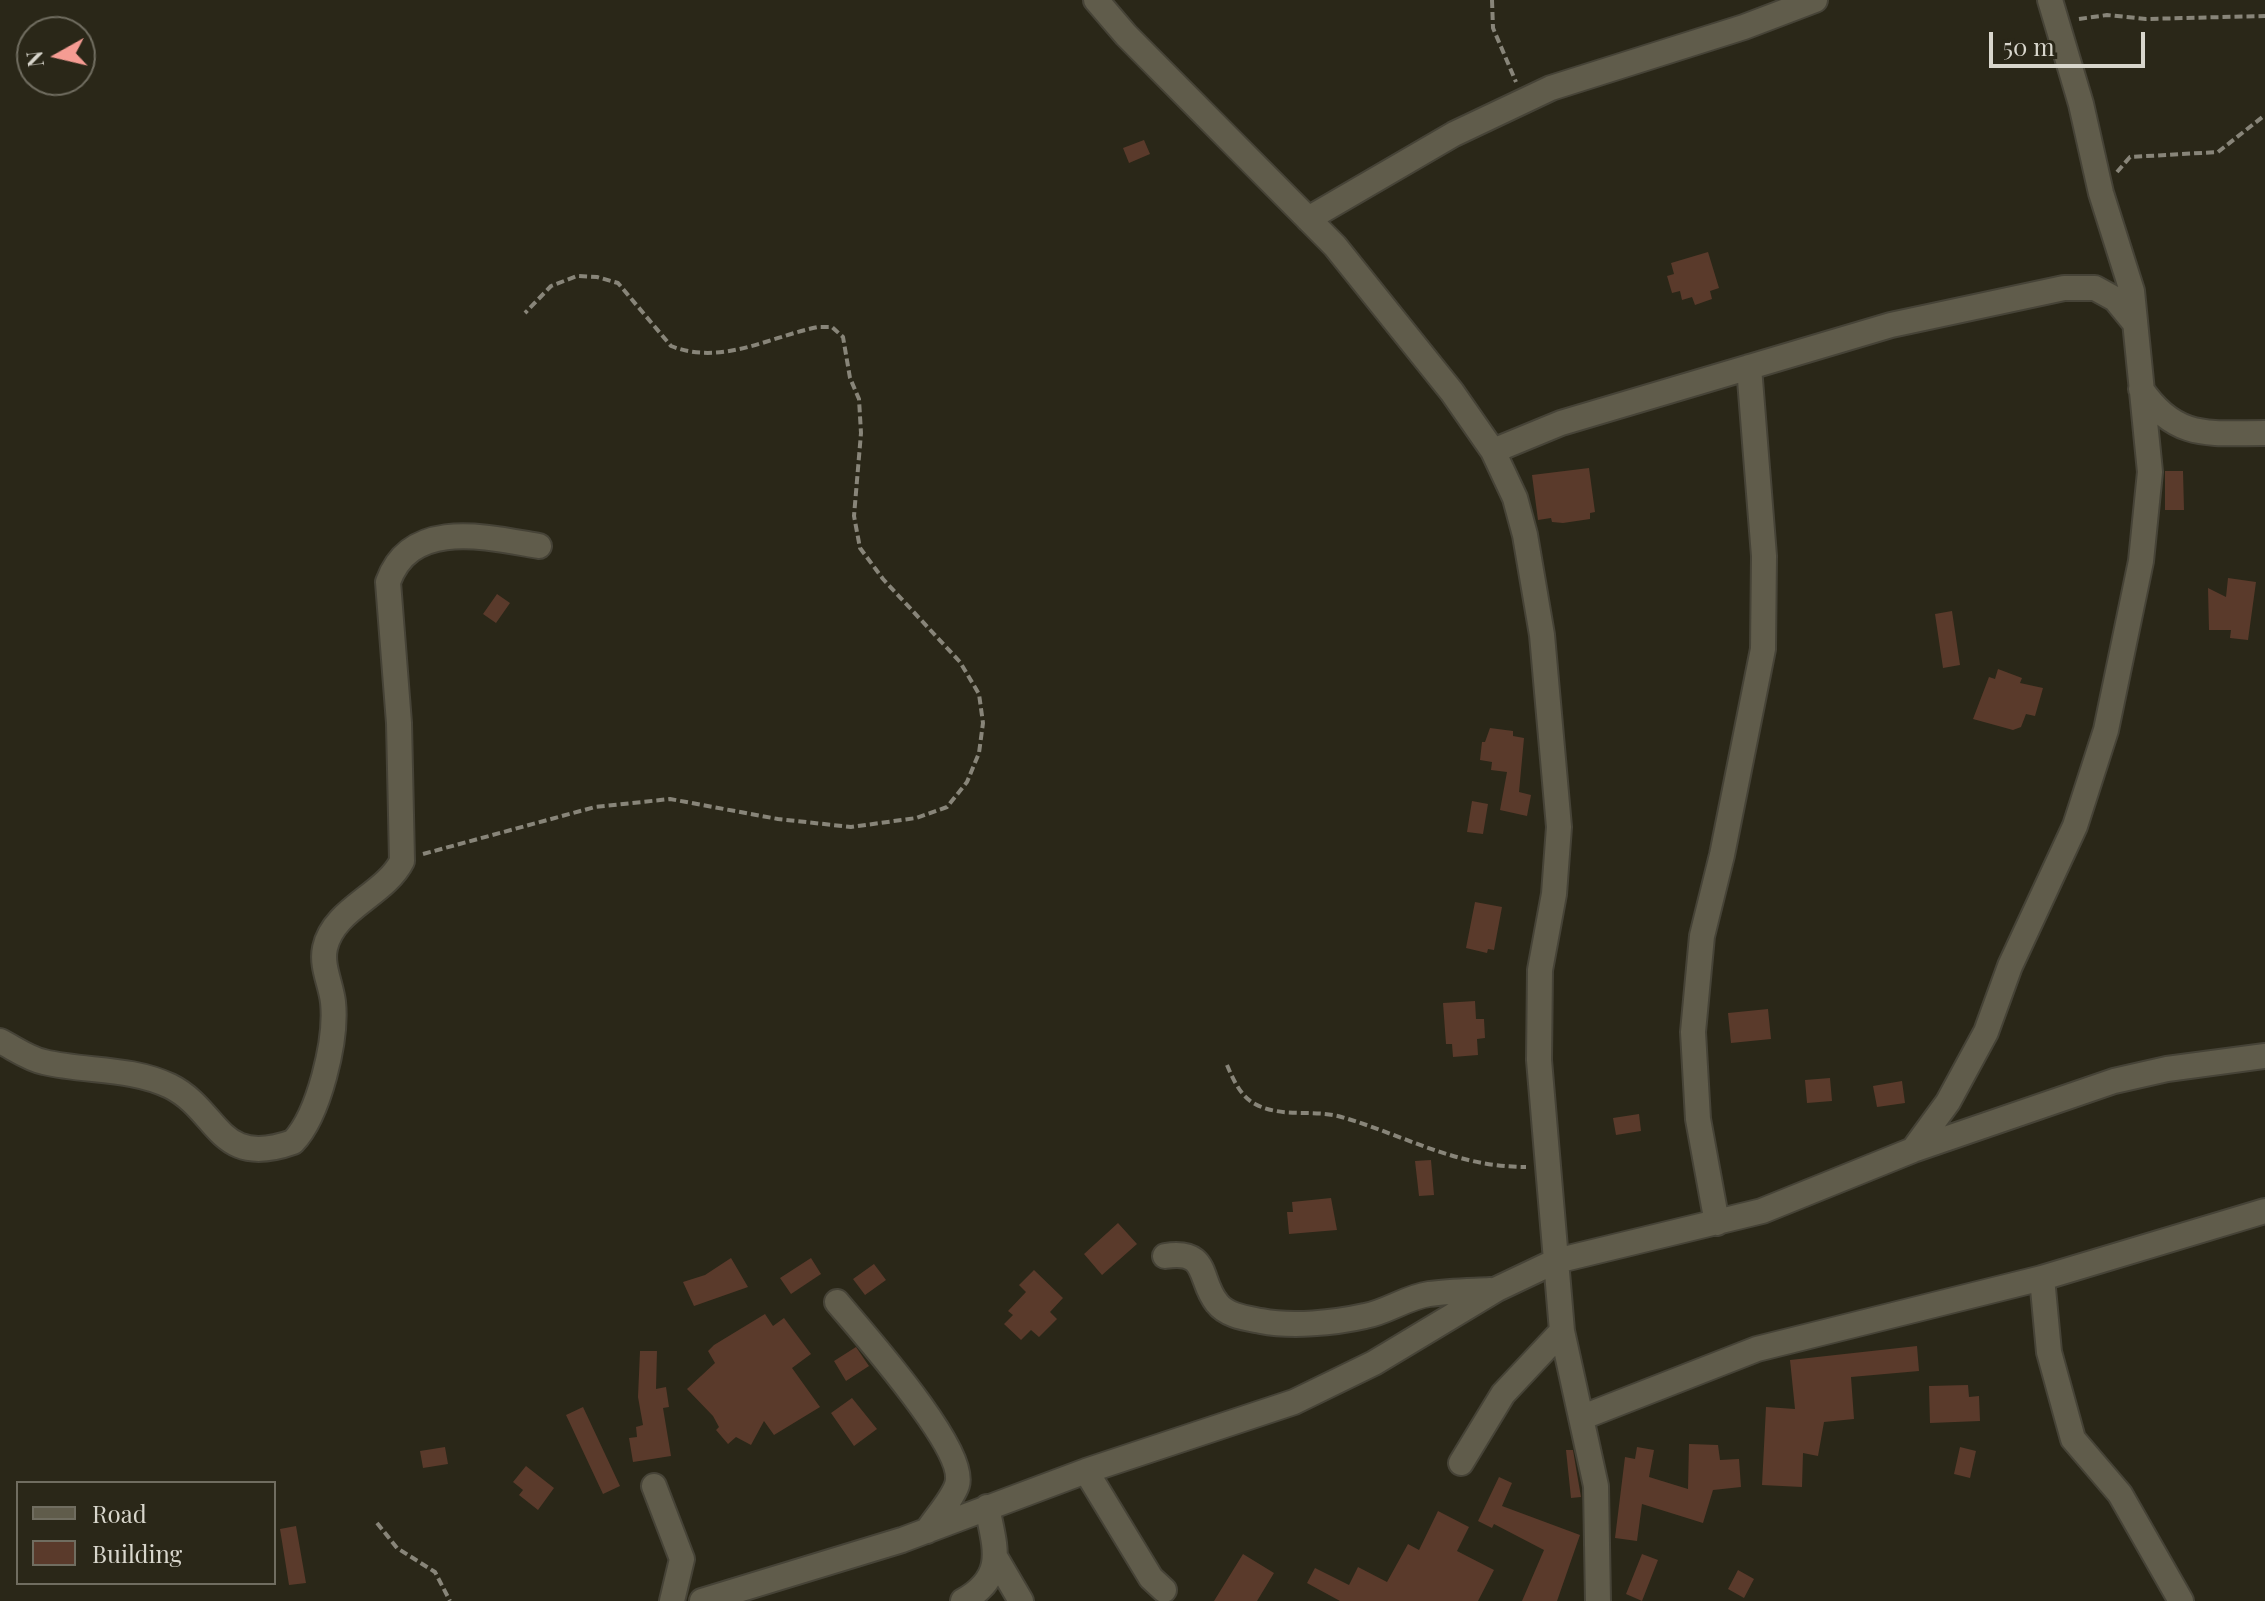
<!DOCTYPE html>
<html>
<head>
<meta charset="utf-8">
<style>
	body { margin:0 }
	#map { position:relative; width:2265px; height:1601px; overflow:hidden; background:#2a2718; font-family:"Playfair Display",serif }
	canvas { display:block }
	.legend { position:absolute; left:16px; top:1481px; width:260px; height:104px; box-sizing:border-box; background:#2a2718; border:2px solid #706d60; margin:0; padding:10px 14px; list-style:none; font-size:24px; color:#d8d6cc }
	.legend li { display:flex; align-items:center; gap:16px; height:40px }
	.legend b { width:40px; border:2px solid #706d60 }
	.north { position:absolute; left:16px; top:16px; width:80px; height:80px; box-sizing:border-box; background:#2a2718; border:2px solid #706d60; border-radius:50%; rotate:262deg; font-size:22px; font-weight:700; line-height:32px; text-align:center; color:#d8d6cc }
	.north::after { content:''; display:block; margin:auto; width:28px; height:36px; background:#f59c93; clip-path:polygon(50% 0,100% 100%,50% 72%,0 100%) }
	.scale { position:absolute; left:1989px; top:32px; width:156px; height:36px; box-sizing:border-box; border:4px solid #d8d6cc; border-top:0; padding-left:10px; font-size:24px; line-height:28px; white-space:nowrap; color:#d8d6cc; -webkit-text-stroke:6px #2a2718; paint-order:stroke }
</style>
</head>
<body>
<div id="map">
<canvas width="2265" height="1601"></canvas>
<ul class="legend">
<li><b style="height:10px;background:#605c4b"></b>Road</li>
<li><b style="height:22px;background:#5a3a2b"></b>Building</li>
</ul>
<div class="north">N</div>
<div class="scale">50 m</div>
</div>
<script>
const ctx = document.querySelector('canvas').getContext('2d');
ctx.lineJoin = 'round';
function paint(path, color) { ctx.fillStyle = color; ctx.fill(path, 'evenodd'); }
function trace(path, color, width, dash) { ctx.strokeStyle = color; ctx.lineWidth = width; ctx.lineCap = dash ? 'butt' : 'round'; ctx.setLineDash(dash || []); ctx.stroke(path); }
paint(new Path2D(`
	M1144 140 1150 154 1129 163 1123 148Z
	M1708 252 1719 288 1710 291 1712 299 1695 305 1692 297 1682 300 1680 291 1672 293 1667 276 1674 274 1671 263Z
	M1589 468 1595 512 1590 513V519L1563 523 1552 522 1551 518 1538 520 1532 475Z
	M2165 471H2183L2184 510H2165Z
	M2228 578 2256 582 2248 640 2230 638 2231 630H2209L2208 588 2226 597Z
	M497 594 510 603 496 623 483 614Z
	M1952 611 1960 665 1943 668 1935 614Z
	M1998 669 2022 678 2020 683 2043 688 2035 716 2026 714 2021 727 2013 730 1973 719 1989 677 1995 679Z
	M1490 728 1513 731V736L1524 738 1519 792 1531 795 1527 816 1500 810 1507 772 1491 770 1492 762 1480 760 1482 742H1485Z
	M1472 801 1488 804 1483 834 1467 832Z
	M1475 902 1502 907 1494 950 1488 949 1487 953 1466 948Z
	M1475 1001 1476 1019H1484L1485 1038 1477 1039 1478 1055 1453 1057 1452 1044H1446L1443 1003Z
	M1768 1009 1771 1039 1731 1043 1728 1013Z
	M1830 1078 1832 1101 1807 1103 1805 1080Z
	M1902 1081 1905 1103 1877 1107 1873 1086Z
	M1639 1114 1641 1131 1616 1135 1613 1118Z
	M1431 1160 1434 1195 1419 1196 1415 1161Z
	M1331 1198 1337 1230 1289 1234 1287 1212H1293L1292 1202Z
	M1118 1223 1137 1244 1102 1275 1084 1254Z
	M731 1258 748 1287 694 1306 683 1282 705 1275Z
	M811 1258 821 1274 791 1294 780 1278Z
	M874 1264 886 1280 865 1295 853 1279Z
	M1034 1270 1063 1298 1050 1312 1057 1319 1039 1337 1031 1330 1021 1340 1004 1324 1013 1315 1008 1311 1026 1292 1019 1285Z
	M765 1314 773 1326 784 1318 811 1354 792 1368 820 1407 774 1435 764 1421 751 1445 736 1437 728 1444 716 1430 719 1427 713 1416 687 1389 715 1363 708 1351 714 1345Z
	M1917 1346 1919 1371 1851 1377 1854 1419 1824 1422 1818 1456 1803 1453 1802 1487 1762 1485 1766 1407 1795 1409 1790 1360Z
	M856 1347 869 1366 846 1381 834 1361Z
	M640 1351H657L656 1389 666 1387 669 1407 663 1408 671 1456 633 1462 629 1438 637 1437 636 1427 643 1425 638 1397Z
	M1968 1385 1969 1397 1979 1396 1980 1421 1930 1423 1929 1386Z
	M852 1398 877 1429 854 1446 831 1413Z
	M583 1407 620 1486 603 1494 566 1415Z
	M1689 1444 1718 1445 1720 1460 1739 1459 1741 1487 1713 1490 1703 1523 1642 1504 1637 1541 1615 1538 1625 1457 1635 1459 1637 1447 1654 1450 1649 1477 1688 1489Z
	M445 1447 448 1464 423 1468 420 1451Z
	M1960 1447 1976 1451 1970 1478 1954 1474Z
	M1566 1450H1573L1581 1497 1571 1498Z
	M526 1466 554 1488 538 1510 519 1495 523 1490 513 1482Z
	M1499 1477 1512 1483 1502 1506 1580 1535 1557 1601H1522L1544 1550 1494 1524 1492 1528 1478 1521Z
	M1438 1511 1469 1527 1457 1551 1494 1570 1478 1601H1340L1307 1583 1315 1568 1349 1585 1358 1567 1387 1582 1408 1544 1419 1550Z
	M296 1526 306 1583 289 1585 280 1529Z
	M1243 1554 1274 1573 1257 1601H1214Z
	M1642 1554 1658 1560 1642 1601 1626 1594Z
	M1738 1570 1754 1579 1744 1598 1728 1589Z`), '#5a3a2b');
const minor = new Path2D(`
	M1096 0 1126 35 1335 246 1452 392 1493 451 1515 498 1525 535 1542 635 1559 827 1554 894 1540 970 1539 1060 1562 1331 1596 1486 1598 1601
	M1308 219 1454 134 1551 88 1744 27 1815 0
	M2141 389C2176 440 2208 433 2265 433
	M1493 451 1561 423 1891 325 2064 288H2095L2115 299 2133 321
	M0 1041C14 1048 29 1059 44 1062 86 1072 130 1067 170 1086 220 1111 217 1169 293 1142 319 1115 337 1040 333 1002 331 984 321 966 325 948 333 909 385 895 402 861L399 723 388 582C411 518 486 537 539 546
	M1913 1150 1948 1102 1986 1032 2010 966 2075 826 2106 730 2141 561 2150 472 2132 291 2101 193 2081 104 2050 0
	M1717 1223 1698 1119 1693 1032 1702 936 1722 855 1763 649 1764 556 1749 367
	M1165 1256C1210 1249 1198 1280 1217 1303 1227 1316 1246 1318 1261 1321 1292 1327 1334 1323 1365 1316 1387 1312 1407 1297 1429 1294 1449 1291 1470 1291 1490 1290
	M2042 1278 2049 1352 2073 1439 2120 1494 2181 1601
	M837 1302C862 1332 968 1450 957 1485 952 1500 936 1517 927 1531
	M1583 1417 1757 1349 2042 1278 2265 1211
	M1461 1463 1503 1394 1562 1331
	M1086 1471 1151 1578 1164 1590
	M654 1486 682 1559 672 1601
	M997 1560 1021 1601
	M702 1601 902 1540 1086 1471 1294 1402 1374 1363 1497 1289 1556 1261 1762 1211 1913 1150 2114 1081 2167 1069 2265 1056
	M963 1601C1007 1576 995 1548 987 1507`);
trace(minor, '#464337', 28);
trace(new Path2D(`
	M1492 0 1493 28 1516 82
	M2079 19 2107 15 2146 19 2265 16
	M2117 172 2130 157 2218 152 2265 115
	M423 854 595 807 670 799 778 819 851 827 916 818 947 807 967 782 979 753 983 723 979 694 960 662 883 579 860 548 854 516 861 433 859 399 850 378 843 337 832 327H818C769 337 721 366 671 346L618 283 597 277 577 276 551 286 525 313
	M1227 1065C1233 1079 1240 1096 1255 1104 1283 1119 1315 1108 1345 1118 1408 1137 1457 1167 1526 1167
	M377 1523 397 1548 435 1572 450 1601`), '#888579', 4, [8, 4]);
trace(minor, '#605c4b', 24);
</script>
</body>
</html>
